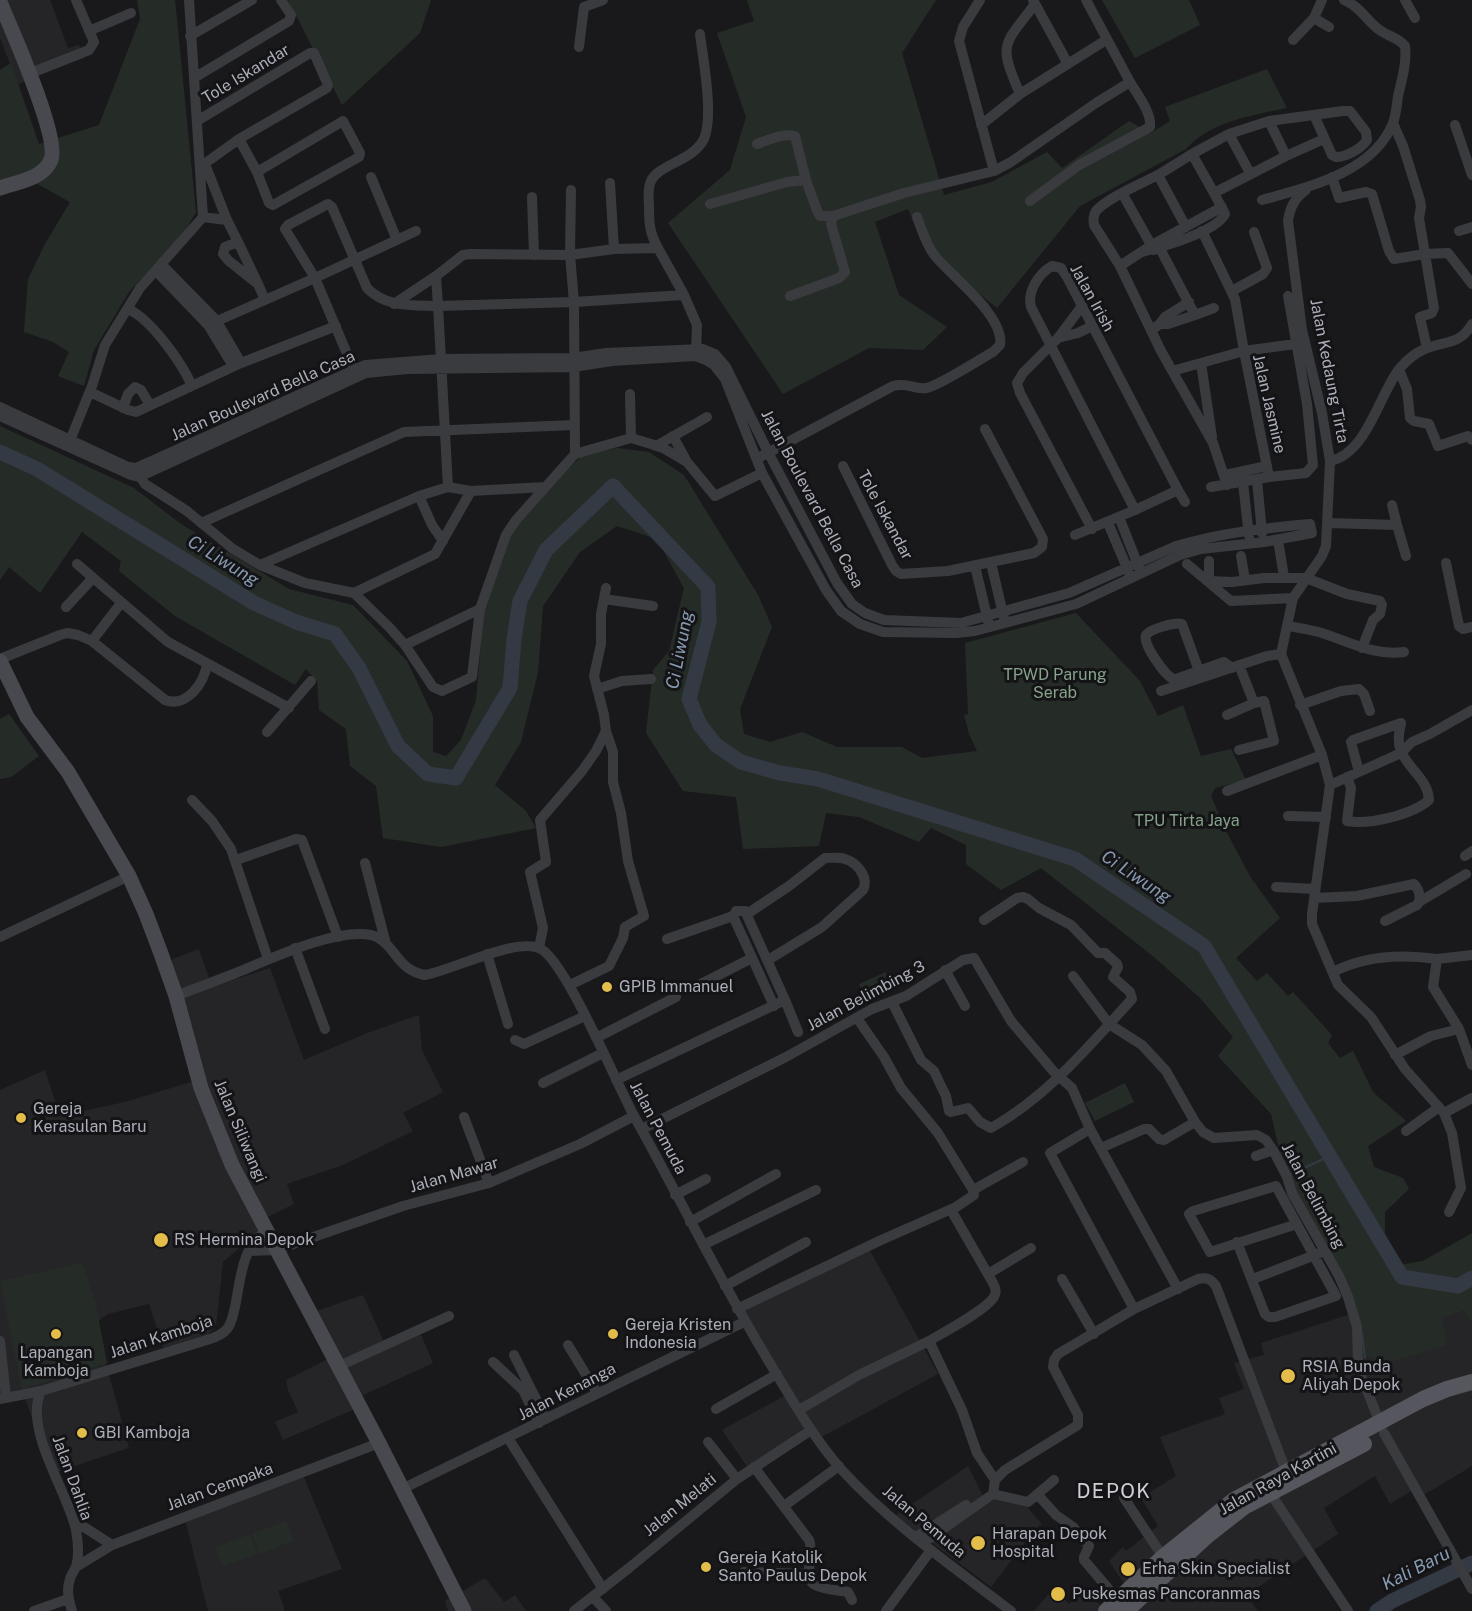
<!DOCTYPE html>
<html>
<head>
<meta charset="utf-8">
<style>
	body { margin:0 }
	canvas { display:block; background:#19191b }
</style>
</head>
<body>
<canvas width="1472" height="1611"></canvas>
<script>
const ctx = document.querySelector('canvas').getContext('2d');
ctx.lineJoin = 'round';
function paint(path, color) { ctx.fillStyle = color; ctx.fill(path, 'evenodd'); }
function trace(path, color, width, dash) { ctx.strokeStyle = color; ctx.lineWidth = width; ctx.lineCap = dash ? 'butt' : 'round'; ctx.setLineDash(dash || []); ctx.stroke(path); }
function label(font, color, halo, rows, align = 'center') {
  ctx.font = font + ' "Public Sans",sans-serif'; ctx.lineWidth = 6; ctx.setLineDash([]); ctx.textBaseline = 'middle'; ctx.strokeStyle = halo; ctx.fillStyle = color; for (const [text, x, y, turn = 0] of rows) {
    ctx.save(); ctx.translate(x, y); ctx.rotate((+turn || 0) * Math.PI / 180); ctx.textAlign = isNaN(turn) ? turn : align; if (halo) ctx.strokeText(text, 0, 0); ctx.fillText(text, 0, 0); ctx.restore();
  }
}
paint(new Path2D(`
	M0 0H50L68 48 79 45 84 58 18 84 0 38Z
	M199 949 212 987 270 968 304 1060 367 1033 419 1015 422 1050 443 1092 403 1113 413 1131 343 1165 287 1184 294 1204 257 1222 262 1235 245 1243 223 1262 216 1326 204 1338 164 1350 149 1304 108 1314 95 1323 129 1448 51 1474 22 1389 0 1398V1090L45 1070 60 1116 125 1102 198 1080 160 964Z
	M868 1247 938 1374 816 1440 806 1426 748 1468 722 1430 788 1394 733 1308Z
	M363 1295 385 1344 419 1330 433 1363 355 1399 357 1408 283 1440 275 1422 298 1412 288 1390 286 1380 330 1358 305 1315Z
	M1465 1311 1472 1322V1466L1422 1496 1416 1488 1390 1504 1375 1476 1324 1508 1338 1534 1246 1595 1258 1611H1034L1054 1588 1069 1604 1083 1590 1105 1609 1127 1588 1109 1561 1123 1547 1126 1551 1158 1526 1141 1498 1176 1476 1160 1437 1225 1414 1219 1398 1244 1389 1234 1363 1264 1355 1261 1343 1351 1314 1442 1318Z
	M968 1466 984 1498 923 1543 892 1518Z
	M303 1475 342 1569 278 1591 285 1611H208L185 1519Z
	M995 1499 1027 1507 1042 1524 1036 1528 991 1587 931 1542Z
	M485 1578 504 1602 515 1595 526 1611H448L445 1601Z`), '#252528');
paint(new Path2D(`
	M137 0H175L196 212 184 233 129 292 94 350 84 386 58 376 69 352 53 342 24 332 28 279 45 244 70 202 30 180 0 197V70L11 63 39 144 99 125 140 19Z
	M288 0H431L420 33 342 105Z
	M747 0H936L902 53 944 195 992 182 1047 152 1062 168 1129 121 1151 133 1170 121 1165 107 1267 69 1287 108C1253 115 1209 122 1186 149L1080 206 997 308 926 251 908 209 875 222 899 295 947 327 923 350 869 348 783 394 668 223 730 170 746 117 717 33 754 21Z
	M1102 0H1189L1200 25 1135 58Z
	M0 426 134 488 181 524 289 589 353 605 407 661 433 716V752L446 756 461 740 476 700 487 576 510 523 583 455 617 448 649 452 684 475 758 595 772 627 740 709 744 734 770 742 802 732 837 747H902L922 758 977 751 969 734 964 715 968 714 965 643 1076 613 1140 681 1158 716 1183 705 1201 756 1231 749 1246 780 1215 788 1211 796 1227 833 1251 878 1280 918 1236 958 1257 981 1267 973 1288 996 1293 992 1332 1035 1328 1043 1340 1058 1353 1051 1373 1092 1406 1121 1368 1146 1374 1167 1403 1178 1409 1189 1385 1212V1238L1399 1265 1423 1261 1472 1233V1322L1464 1311 1442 1318 1447 1345 1386 1363 1366 1356 1331 1260 1288 1187 1271 1114 1218 1056 1233 1037 1200 998 1154 957 1041 868 1001 890 966 864V845L931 828 919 842 859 817 826 813 819 846 743 849 736 797 683 791 646 733 653 670 669 651 684 588 657 539 617 526 580 552 543 606 538 672 521 742 495 785 526 811 536 828 441 847 383 838 376 786 350 766 346 729 319 710 317 681 306 669 295 685 175 616 119 571 121 561 82 532 40 593 9 567 0 580Z
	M9 714 39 756 11 777 0 779V719Z
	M886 972 893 989 866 1000 859 984Z
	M1125 1083 1134 1102 1095 1121 1085 1103Z
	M82 1263 96 1305 107 1363 22 1389 0 1281Z
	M286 1521 294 1540 260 1554 252 1534Z
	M250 1534 258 1554 223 1566 215 1547Z`), '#252c27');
trace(new Path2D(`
	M1289 1175 1330 1156
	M1362 1334 1365 1358`), '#333a43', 2);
trace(new Path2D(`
	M0 452 37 469 254 603 296 622 335 634 359 668 398 746 428 774 456 778 510 688 514 639 520 601 546 550 613 486 708 587 709 622 689 699 700 725 716 745 741 762 780 773 818 779 1075 859 1204 946 1402 1277 1458 1286 1472 1278
	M1377 1611 1392 1601 1472 1563`), '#333a43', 15);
trace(new Path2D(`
	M980 0 963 27 959 41 994 171
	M1033 0 1068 64
	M1086 0 1130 82
	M1405 0 1415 18
	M1314 18 1329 27
	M89 31 131 13
	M190 36 252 0
	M1293 40 1314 18 1322 0
	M579 47 584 7 603 0
	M28 74 89 50 94 42 76 0
	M194 78 289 21 291 15 281 0
	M1020 94C998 43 1003 46 1035 4
	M197 121 310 53H314L328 85 327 88 239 139 200 167
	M1269 121 1286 156
	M981 125 1020 94 1106 40
	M1455 125 1472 175
	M1229 134 1250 173
	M239 139 257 172 269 203 273 205 359 157 360 153 343 121 257 172
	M757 144C769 140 782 133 795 136L806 180 818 213 820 216H833L904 193 994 171 1011 162 1096 103 1130 82C1137 94 1152 113 1150 127L1079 165 1030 201
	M1158 175 1192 154
	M371 177 397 240
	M1332 177 1339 198 1366 192 1372 194 1389 251 1394 259 1425 254 1419 218 1421 207 1420 200 1403 146 1393 123
	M610 183 614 249
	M571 190 570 255 574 302 575 454
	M1306 190C1295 198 1290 207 1288 221L1302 330 1322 413 1330 461
	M1122 193 1154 250
	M1214 193 1192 154 1229 134 1269 121 1343 111H1350L1366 132 1367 140C1361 149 1346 157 1336 157L1332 155 1314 115
	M532 197 534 255
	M1262 200C1308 187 1373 173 1393 123 1396 115 1397 104 1398 96 1402 79 1407 63 1405 46 1398 37 1386 36 1377 28 1364 17 1360 7 1344 0
	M710 204 787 182 806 180
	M203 217 227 220 205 164
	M227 220 238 242
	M1186 227 1158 175C1142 183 1107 198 1096 211 1093 216 1093 220 1094 225L1120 266 1161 351 1213 443 1227 485
	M1202 231 1235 299 1244 351 1295 344
	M1459 231 1472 227
	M1157 243 1195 315 1214 308
	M658 248C650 234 649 224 649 208 649 200 647 189 651 181 659 164 693 161 704 139 714 116 703 59 700 34
	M1142 252C1162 247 1216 232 1225 214L1214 193 1286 156 1324 139
	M161 264 216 320 241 363
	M1120 266 1152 245 1222 207
	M156 271 208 325 233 366
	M258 284 238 242 225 247 223 254 229 261 258 284 265 300
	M1232 291 1263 274 1267 268 1254 232
	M790 296 839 278 845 272 831 224 833 216
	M394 304 436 276
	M1082 306 1058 338 1023 373 1017 383 1020 393 1092 529
	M128 309C151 319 182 363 192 386
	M1160 324H1168L1195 315
	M208 325 315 278 416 231
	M1151 330 1160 324 1165 317 1189 302
	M1058 338 1078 333 1092 326
	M1427 348 1420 317 1432 313 1434 308 1425 254 1448 253 1472 284
	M1399 370 1407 389 1410 418 1414 421 1429 424 1438 446 1468 436 1472 440
	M1172 371 1201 363
	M356 375 315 278 285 229 288 225 328 204 332 207 367 288C386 308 413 305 438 306L436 276 463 255 470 254 570 255 614 249 658 248 684 295
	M90 392 128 410 136 412 241 363 336 326
	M630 394 631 438
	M0 407 128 467 136 468 365 365 441 359 573 358 606 353 703 349 715 354 726 367 768 452 837 583 852 604 865 613 884 620 961 623 1069 593 1176 546C1220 533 1265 528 1310 524L1312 533 1264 542 1201 549 1180 555 1076 604 975 631 956 633 883 632 860 624 841 611 826 590 762 473 725 379 714 365 706 360 695 356 612 361 573 367 407 369 366 373 139 477 131 475 0 416
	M123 408 128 394 135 387 141 390 150 405
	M673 436 687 462
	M69 443 92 386 105 345 140 288 203 217 189 0
	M656 446 707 417
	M762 456 893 386C909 382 914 390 926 388 937 387 980 359 993 352L1000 345C1005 316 951 276 935 256 926 245 922 230 917 217
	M843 466 892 565 896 571 901 574 948 571 1034 553 1042 547 1043 539 985 429
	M137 472 145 484 187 511 233 549 260 565 305 583 354 593 389 627 405 645 433 687 442 691 472 677 480 609 506 535 516 520 575 454 631 438 651 444 663 448 687 462 715 496 762 473
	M1225 475 1267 466
	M1269 477 1306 473 1313 465 1307 404 1288 296
	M1257 480 1262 533
	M1243 483 1249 536
	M448 487 438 306 574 302 684 295 697 325 696 353
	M1211 487 1269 477 1244 351 1201 363 1212 437
	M1178 490 1185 502
	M419 496 432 525 443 541
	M1392 505 1397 525
	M1119 517 1140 570
	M201 523 404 432 574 425
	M1108 523 1130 575
	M1328 523 1397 525 1406 556
	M1075 535 1135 510 1178 490 1067 277 1061 268 1052 266C1038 274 1027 292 1031 307L1135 510
	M1279 546 1284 577
	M1241 556 1245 580
	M1209 561V581L1232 582 1264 578H1306L1347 594 1380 601 1382 605 1380 614 1373 620 1362 648
	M991 563 1004 618
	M1446 563 1459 626 1463 629 1472 627
	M77 564 168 642 289 708
	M1187 564 1231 601 1293 598
	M260 565 419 496 448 487 471 491 545 487
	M975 566 988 621
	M354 593 435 554 471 491
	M604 599 653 606
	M66 607 93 578
	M1288 626C1300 628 1313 630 1325 634 1352 643 1375 656 1404 652
	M92 641 121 603
	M405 645 480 609
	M1281 654 1293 598 1322 556 1326 546 1330 461C1367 454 1379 394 1400 368 1407 360 1415 353 1425 349 1446 340 1459 346 1472 324
	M0 659 60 635 67 633 78 635 92 641 165 700C187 708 204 683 207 664
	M1199 671 1182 624C1175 622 1150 629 1146 635 1142 644 1165 675 1173 679H1176L1224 662 1232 668
	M597 689 622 681 651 679
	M1161 691 1267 656 1281 654 1322 755 1330 785 1312 914V924L1338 985 1371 1017 1405 1069 1444 1113 1452 1133 1461 1188 1449 1212
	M1300 705 1341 691 1359 689 1364 694 1370 711
	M1227 715 1254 703 1239 665
	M267 732 311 681
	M1239 750 1274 741 1264 701 1254 703
	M1347 777 1351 788 1347 821C1369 825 1412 815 1429 800 1428 779 1408 769 1401 751 1397 742 1399 733 1401 723L1353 740 1351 742 1359 772
	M1330 785 1401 753 1412 742 1430 734 1472 710
	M1227 791 1322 755
	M192 800 212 821 231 849 268 959
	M1288 816 1326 817
	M1465 856 1472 851
	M236 860 296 839 302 840 338 937
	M365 863 386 944
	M1276 887 1315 889
	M1314 898 1357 896 1414 884C1419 889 1422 899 1417 905L1385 921
	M1419 902 1466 874
	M747 914 789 886 825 858C832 858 839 857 845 859 858 863 869 878 863 890L822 927 768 960
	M733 916 774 1006
	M0 937 129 876
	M667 939 733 916 736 911H745L785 1000
	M295 948 325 1029
	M539 948 543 928 530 872 546 862 540 820 582 771 596 751 606 731 604 715 594 676 601 644V614L606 588
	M487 954 508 1024
	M1437 959 1472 955
	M945 970 965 1006
	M1333 972C1364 956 1402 954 1437 959L1433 987 1459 1029 1472 1065
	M1073 976 1109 1024 1142 1045 1166 1071 1195 1122 1203 1132 1214 1138 1257 1135 1266 1140 1273 1150 1287 1177 1292 1193 1339 1276 1348 1297 1357 1327 1358 1363 1360 1373 1380 1423
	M570 985 609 966 623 938 625 927 644 916 628 861 621 813 613 782V752L606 731
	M689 990 752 958
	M176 996C196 988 216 981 236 973 270 959 335 928 371 935 395 941 395 970 425 975 453 970 514 938 539 948 564 957 618 1087 634 1116 681 1200 723 1287 774 1370 794 1403 814 1438 840 1468 890 1523 952 1566 1011 1611
	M892 1002 921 1060 934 1071 941 1086 946 1096 949 1111 951 1112 968 1108 980 1122 991 1128C1047 1097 1089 1046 1132 999L1130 992 1113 977 1118 967 1117 964 1105 953H1098L1071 925 1039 908 1028 899 1023 897 1017 898 984 920
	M596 1038 676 997
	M515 1040 524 1044 585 1016
	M1395 1055 1431 1036 1459 1029
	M616 1080 785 1000 798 1032
	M543 1083 603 1053
	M1444 1113 1472 1098
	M464 1117 489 1183
	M642 1129 786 1057 872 1009 906 996 963 960 974 958 1011 1021 1054 1072 1072 1088 1090 1129 1178 1289
	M1090 1129 1050 1153 1134 1309
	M1406 1131 1439 1107
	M1101 1148 1144 1129H1149L1159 1139 1164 1140 1195 1122
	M1256 1156 1273 1150
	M973 1190 1023 1162
	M675 1195 706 1179
	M690 1222 776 1174
	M1237 1242 1265 1314 1269 1317H1275L1336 1296 1276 1186 1193 1211 1189 1214 1210 1252 1297 1224
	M703 1245 816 1190
	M249 1251 276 1250 403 1206 489 1183 580 1144 634 1116
	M988 1274 1031 1248
	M1062 1279 1094 1334
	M1253 1279 1320 1253
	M725 1286 806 1242
	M737 1309 879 1241 956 1207 974 1195 973 1190 938 1133 901 1088 884 1057 857 1018
	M0 1341 6 1397
	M929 1341C944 1332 985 1311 994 1297 997 1292 996 1288 993 1283L951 1210
	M568 1345 597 1393
	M514 1355 546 1419
	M493 1362 523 1390 539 1423
	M337 1367 449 1316
	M41 1391C23 1429 68 1492 76 1530 78 1541 79 1557 76 1567 74 1571 71 1575 70 1579 66 1590 69 1601 72 1611
	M0 1399 41 1391 207 1340C214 1338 222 1335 227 1329 232 1323 233 1314 235 1307 240 1283 242 1244 266 1232
	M716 1409 777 1374
	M799 1410 859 1375 929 1341 962 1410 977 1453 995 1480
	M1384 1433 1472 1589
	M508 1438 603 1589
	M708 1442 737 1479
	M754 1467 809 1540C815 1553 802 1579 815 1585 824 1590 838 1590 848 1592L852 1600
	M1267 1488 1348 1611
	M402 1489 744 1322
	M993 1494 1028 1502 1054 1480
	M1038 1495 1056 1515 1073 1527 1089 1546 1084 1557V1560L1117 1599
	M1124 1498 1163 1557
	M784 1506 839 1466
	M73 1520 112 1545
	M916 1537 966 1505
	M923 1543 993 1494 995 1480 1005 1470 1078 1425V1415L1053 1367 1054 1360 1058 1354 1134 1309 1198 1279C1207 1277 1211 1279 1216 1286L1286 1471
	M76 1567 112 1545 379 1443
	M744 1572 808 1574
	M593 1597 606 1611
	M34 1611 68 1599
	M574 1611 629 1568 737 1479 811 1430
	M886 1611 931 1550`), '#3a3b3f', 10);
trace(new Path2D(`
	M0 2C11 29 60 137 51 160 43 179 17 182 0 188
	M0 661 27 717 68 772 129 876 146 914 160 951 176 996 201 1088 232 1165 379 1443 464 1611`), '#48494f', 15);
trace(new Path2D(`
	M1106 1611 1163 1557 1234 1500 1423 1399 1447 1389 1472 1382
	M1126 1611 1207 1536 1244 1507 1364 1444`), '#56575e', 16);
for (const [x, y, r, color] of [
	[607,987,6,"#e2bd4a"],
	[21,1118,6,"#e2bd4a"],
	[161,1240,8,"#e2bd4a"],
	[56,1334,6,"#e2bd4a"],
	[613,1334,6,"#e2bd4a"],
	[1288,1376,8,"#e2bd4a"],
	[82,1433,6,"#e2bd4a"],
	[978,1543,8,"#e2bd4a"],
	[706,1567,6,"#e2bd4a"],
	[1128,1569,8,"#e2bd4a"],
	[1058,1594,8,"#e2bd4a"]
]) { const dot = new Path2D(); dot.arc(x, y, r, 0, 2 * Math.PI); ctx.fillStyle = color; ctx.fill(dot); trace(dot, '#141416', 2); }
label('16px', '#acafb9', '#141416', [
	["Tole Iskandar",246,74,-31],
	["Jalan Irish",1092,298,61],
	["Jalan Kedaung Tirta",1329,371,79],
	["Jalan Boulevard Bella Casa",263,396,-24],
	["Jalan Jasmine",1269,404,77],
	["Jalan Boulevard Bella Casa",812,499,62],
	["Tole Iskandar",885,515,62],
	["Jalan Belimbing 3",866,996,-28],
	["Jalan Pemuda",658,1128,62],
	["Jalan Siliwangi",240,1131,67],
	["Jalan Mawar",454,1175,-16],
	["Jalan Belimbing",1313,1196,62],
	["Jalan Kamboja",161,1337,-18],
	["Jalan Kenanga",567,1392,-27],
	["Jalan Dahlia",72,1478,70],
	["Jalan Raya Kartini",1278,1479,-29],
	["Jalan Cempaka",220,1487,-20],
	["Jalan Melati",680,1505,-39],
	["Jalan Pemuda",924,1522,40]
]);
label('16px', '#85a28a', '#141416', [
	["TPWD Parung",1055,675],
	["Serab",1055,693],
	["TPU Tirta Jaya",1187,821]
]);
label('16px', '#acafb9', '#141416', [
	["GPIB Immanuel",619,987],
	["Gereja",33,1109],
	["Kerasulan Baru",33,1127],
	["RS Hermina Depok",174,1240],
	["Gereja Kristen",625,1325],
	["Indonesia",625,1343],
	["Lapangan",56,1353,"center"],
	["Kamboja",56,1371,"center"],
	["RSIA Bunda",1302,1367],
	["Aliyah Depok",1302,1385],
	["GBI Kamboja",94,1433],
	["Harapan Depok",992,1534],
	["Hospital",992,1552],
	["Gereja Katolik",718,1558],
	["Santo Paulus Depok",718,1576],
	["Erha Skin Specialist",1142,1569],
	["Puskesmas Pancoranmas",1072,1594]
], 'left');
label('italic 18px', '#8799b1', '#141416', [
	["Ci Liwung",223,561,32],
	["Ci Liwung",680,650,-79],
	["Ci Liwung",1136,877,34],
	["Kali Baru",1416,1569,-27]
]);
ctx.letterSpacing = '1.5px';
label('20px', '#cdced6', '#141416', [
	["DEPOK",1114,1492]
]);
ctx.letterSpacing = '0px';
</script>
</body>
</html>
